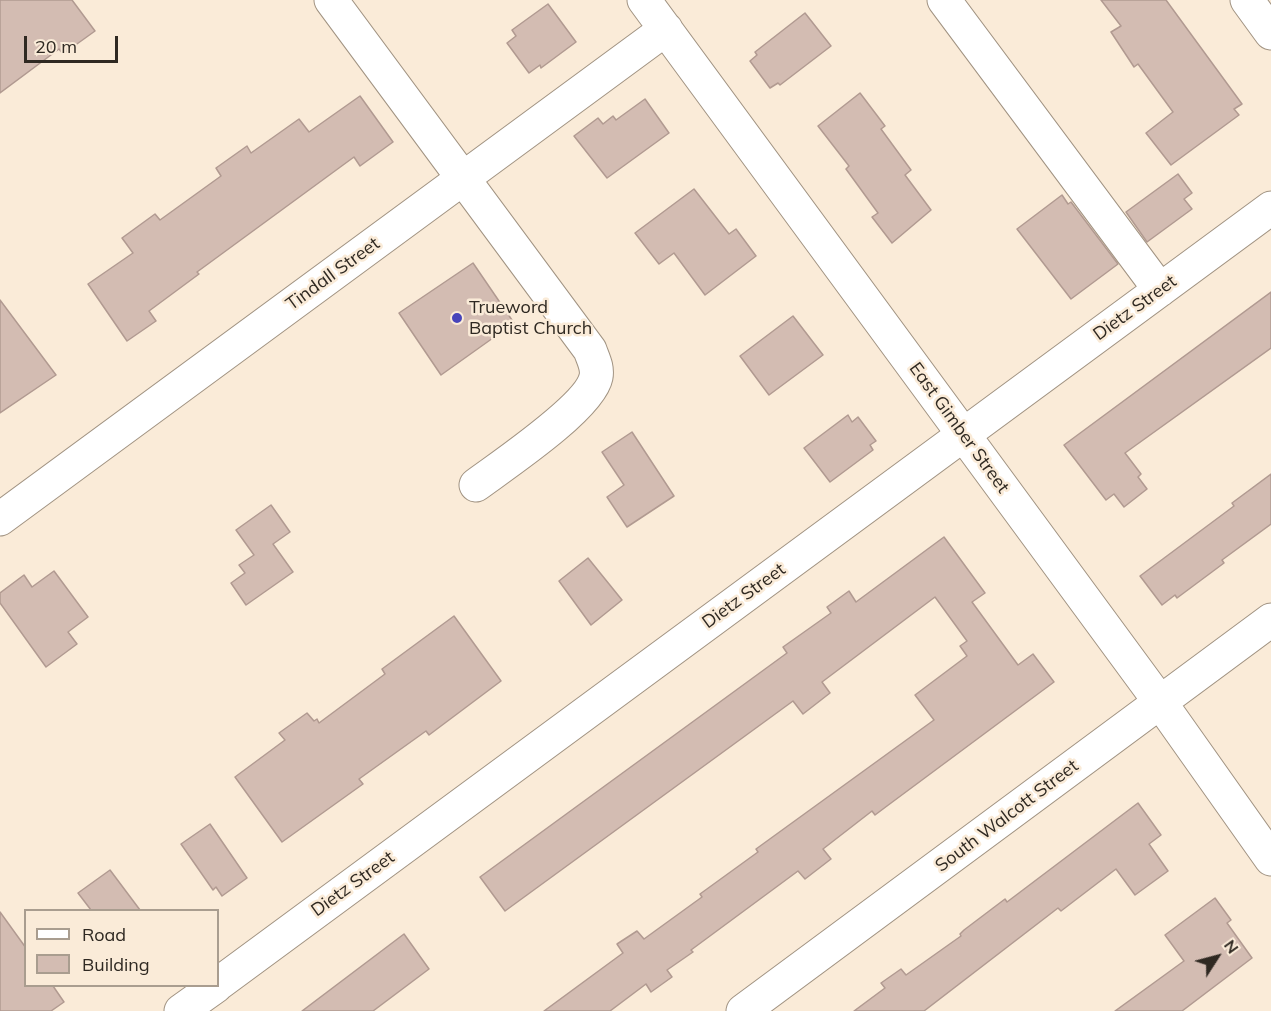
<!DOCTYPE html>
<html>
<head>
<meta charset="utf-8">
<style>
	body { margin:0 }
	#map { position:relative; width:1271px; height:1011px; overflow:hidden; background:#faebd8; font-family:Mulish,sans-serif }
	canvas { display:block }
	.legend { position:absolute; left:24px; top:909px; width:195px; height:78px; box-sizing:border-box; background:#faebd8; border:2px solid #a99d8f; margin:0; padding:8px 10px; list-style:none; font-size:18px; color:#2f2922 }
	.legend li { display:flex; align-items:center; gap:12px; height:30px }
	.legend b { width:30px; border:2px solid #a99d8f }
	.north { position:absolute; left:1187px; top:927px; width:60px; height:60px; -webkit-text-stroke:4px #faebd8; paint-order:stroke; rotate:54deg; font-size:16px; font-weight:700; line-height:24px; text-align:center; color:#2f2922 }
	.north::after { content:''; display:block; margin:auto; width:21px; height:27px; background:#2f2922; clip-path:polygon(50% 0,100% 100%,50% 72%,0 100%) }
	.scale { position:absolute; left:24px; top:36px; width:94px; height:27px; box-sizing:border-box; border:3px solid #2f2922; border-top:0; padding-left:8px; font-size:18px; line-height:21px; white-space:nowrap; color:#2f2922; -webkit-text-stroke:4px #faebd8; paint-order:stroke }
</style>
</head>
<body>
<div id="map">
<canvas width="1271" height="1011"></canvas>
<ul class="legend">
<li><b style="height:8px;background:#fff"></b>Road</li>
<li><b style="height:16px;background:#d3bcb2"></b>Building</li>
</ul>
<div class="north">N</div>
<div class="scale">20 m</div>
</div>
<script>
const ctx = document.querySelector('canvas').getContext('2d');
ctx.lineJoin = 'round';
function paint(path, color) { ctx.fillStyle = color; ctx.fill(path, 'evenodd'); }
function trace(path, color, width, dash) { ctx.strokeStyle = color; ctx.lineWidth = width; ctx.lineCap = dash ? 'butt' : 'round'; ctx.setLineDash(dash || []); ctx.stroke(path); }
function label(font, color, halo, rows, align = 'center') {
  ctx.font = font + ' Mulish,sans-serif'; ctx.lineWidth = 5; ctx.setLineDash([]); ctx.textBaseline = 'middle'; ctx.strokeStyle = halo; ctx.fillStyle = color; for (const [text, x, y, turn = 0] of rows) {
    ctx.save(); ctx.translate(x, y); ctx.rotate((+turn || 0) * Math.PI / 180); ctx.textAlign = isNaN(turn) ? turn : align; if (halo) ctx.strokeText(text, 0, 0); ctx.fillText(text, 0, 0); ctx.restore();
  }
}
const building = new Path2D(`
	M0 0H72L95 31 63 54 59 49 0 93Z
	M1101 0H1166L1242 104 1234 109 1239 115 1171 165 1146 133 1173 112 1138 64 1134 67 1111 32 1121 26Z
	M548 4 576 42 541 68 540 65 529 73 507 43 516 36 512 30Z
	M805 13 831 46 780 85 778 83 770 88 750 61 757 55 755 52Z
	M860 93 885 126 881 129 911 170 905 175 931 210 892 243 872 217 878 213 846 169 849 166 818 126Z
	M360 96 393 142 360 166 354 157 197 272 199 274 149 311 156 321 127 341 88 284 133 253 122 238 155 214 160 220 221 176 216 168 247 146 251 153 299 119 309 132Z
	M645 99 669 133 607 178 574 136 598 118 603 124 613 116 616 120Z
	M1178 174 1192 193 1184 199 1192 209 1147 242 1126 212Z
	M694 189 729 234 736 229 756 256 705 295 674 253 659 264 635 233Z
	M1062 195 1068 204 1071 202 1118 264 1071 299 1017 229Z
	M473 263 514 323 441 375 399 313Z
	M1271 292V348L1125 453 1141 474 1138 477 1147 489 1124 507 1114 494 1106 500 1064 445Z
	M0 300 56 375 0 413Z
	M793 316 823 355 769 395 740 356Z
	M848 415 852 422 858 417 876 441 870 445 873 450 830 482 804 448Z
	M632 432 674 496 627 527 607 497 624 485 602 452Z
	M1271 474V524L1222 560 1224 563 1177 598 1175 595 1162 605 1140 576 1234 506 1232 503Z
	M271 505 290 532 273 544 293 572 246 605 231 583 245 573 239 565 254 555 236 530Z
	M944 537 985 593 972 602 1018 665 1033 654 1054 682 887 806 875 815 872 811 823 849 831 859 805 879 798 871 691 950 693 952 667 970 672 977 651 992 646 984 610 1011H544L623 953 617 944 637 931 644 939 702 897 700 894 758 852 756 849 934 720 915 695 967 656 960 646 967 641 935 597 822 682 830 693 803 714 793 701 505 911 480 877 787 653 783 647 831 613 827 607 849 591 856 602Z
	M588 558 622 600 591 625 559 581Z
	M54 571 88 617 68 632 77 644 46 667 0 603V593L24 575 32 587Z
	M454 616 501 681 429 735 426 731 359 779 363 784 282 842 235 777 285 740 279 733 307 713 314 721 317 719 319 723 385 674 382 669Z
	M1138 803 1161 835 1149 844 1168 871 1135 895 1116 869 1061 911 1058 908 924 1011H854L885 988 881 983 901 969 906 975 961 936 960 934 964 930 1005 899 1007 902Z
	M210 824 247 878 222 896 216 887 213 890 181 844Z
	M110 870 140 910H91L78 893Z
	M1215 898 1231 920 1227 923 1252 958 1182 1011H1115L1184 961 1165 935Z
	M0 912 26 948V986H53L64 1002 51 1011H0Z
	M404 934 429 969 373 1011H302Z`);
paint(building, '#d3bcb2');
trace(building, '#b19a91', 1.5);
const minor = new Path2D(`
	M331 0 590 350C593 359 598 367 596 377 590 407 503 465 476 485
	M644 0 1160 702 1271 859
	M944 0 1160 290
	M1247 0 1271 33
	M0 519 666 29
	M218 984 1271 208
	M181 1011 216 986
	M743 1011 1271 620`);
trace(minor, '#a19382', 35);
trace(minor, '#fff', 33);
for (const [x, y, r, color] of [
	[457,318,6,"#4744ba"]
]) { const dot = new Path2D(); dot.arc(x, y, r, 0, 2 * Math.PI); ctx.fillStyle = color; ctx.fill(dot); trace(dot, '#faebd8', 2); }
label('18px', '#2f2922', '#faebd8', [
	["Tindall Street",333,274,-36],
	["Dietz Street",1135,308,-36],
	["East Gimber Street",959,428,54],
	["Dietz Street",744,596,-36],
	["South Walcott Street",1007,816,-37],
	["Dietz Street",353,884,-36]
]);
label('18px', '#2f2922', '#faebd8', [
	["Trueword",469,308],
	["Baptist Church",469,329]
], 'left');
</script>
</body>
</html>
